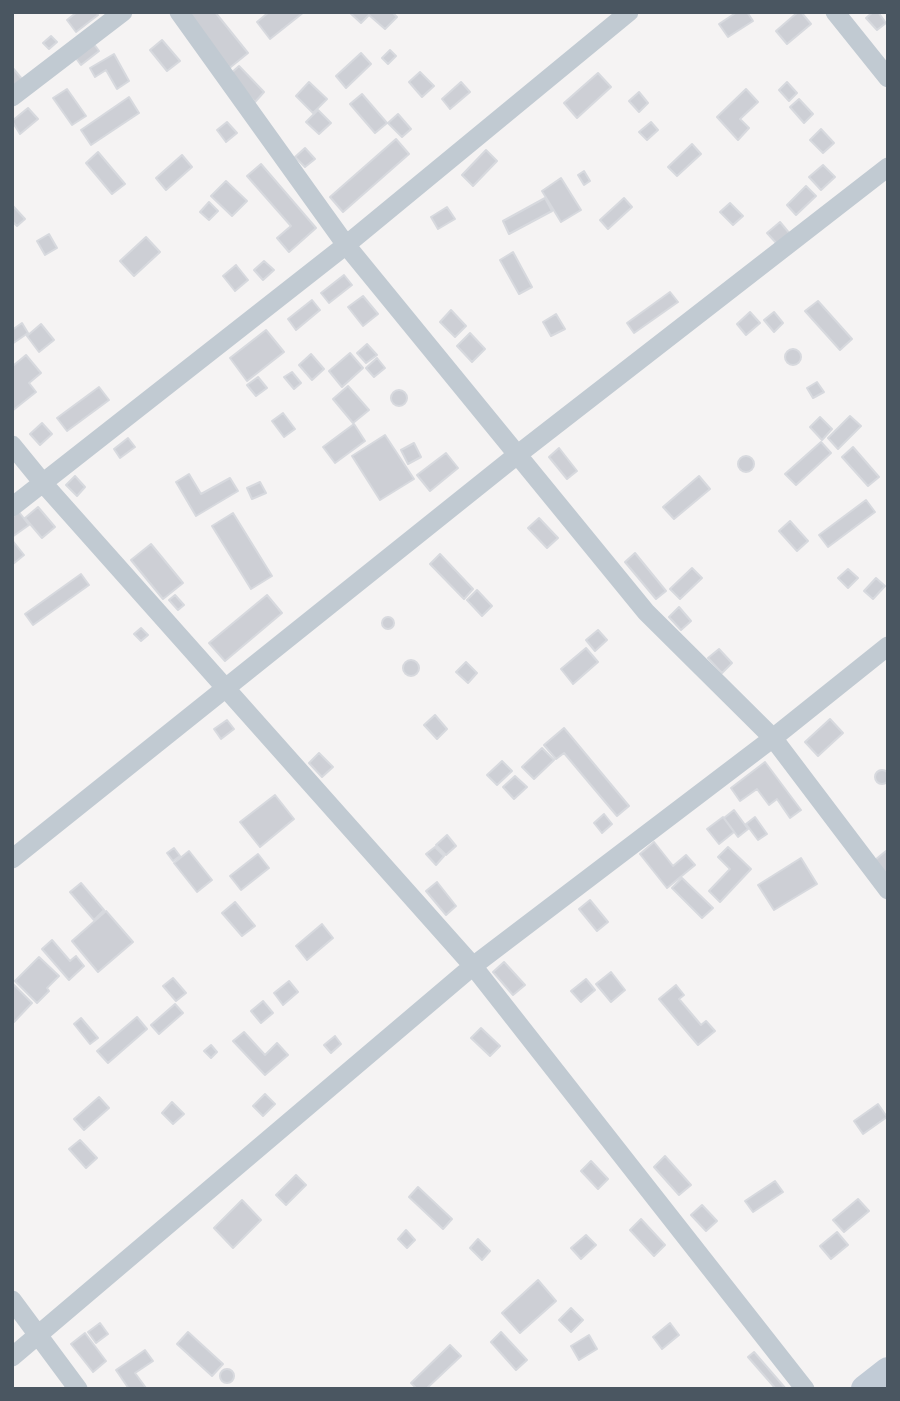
<!DOCTYPE html>
<html>
<head>
<meta charset="utf-8">
<style>
	body { margin:0 }
	#map { position:relative; width:900px; height:1401px; overflow:hidden; background:#f5f3f3; font-family:"Source Sans 3",sans-serif }
	canvas { display:block }
	.frame { position:absolute; inset:0; border:14px solid #4a5661; pointer-events:none }
</style>
</head>
<body>
<div id="map">
<canvas width="900" height="1401"></canvas>
<div class="frame"></div>
</div>
<script>
const ctx = document.querySelector('canvas').getContext('2d');
ctx.lineJoin = 'round';
function paint(path, color) { ctx.fillStyle = color; ctx.fill(path, 'evenodd'); }
function trace(path, color, width, dash) { ctx.strokeStyle = color; ctx.lineWidth = width; ctx.lineCap = dash ? 'butt' : 'round'; ctx.setLineDash(dash || []); ctx.stroke(path); }
const building = new Path2D(`
	M77 12H96L98 15 76 32 67 20Z
	M181 12H215L248 53 227 70Z
	M269 12H304L270 39 257 22Z
	M349 12H392L397 17 385 29 369 15 361 23Z
	M737 12H747L753 21 728 37 719 24Z
	M798 12H801L811 24 787 44 776 31Z
	M873 12H878L886 23 877 30 866 18Z
	M51 36 57 42 49 49 43 43Z
	M91 40 99 51 81 65 73 54Z
	M162 40 180 61 167 71 150 50Z
	M390 50 396 56 388 64 382 58Z
	M361 53 371 64 346 88 336 76Z
	M114 54 129 81 117 89 106 70 95 77 90 68Z
	M239 66 264 92 255 102 229 75Z
	M12 67 22 79 12 87Z
	M420 72 434 86 422 97 409 82Z
	M598 73 611 87 577 118 564 103Z
	M309 82 327 99 313 113 296 96Z
	M461 82 470 92 450 109 442 99Z
	M787 82 797 93 789 101 779 90Z
	M67 89 86 116 72 125 53 98Z
	M746 89 758 102 740 119 749 128 738 140 717 117Z
	M639 92 648 103 639 112 629 101Z
	M362 94 387 123 375 133 350 104Z
	M129 97 139 113 91 145 81 130Z
	M799 99 813 114 804 123 790 107Z
	M28 108 38 119 20 134 12 121Z
	M318 110 331 123 319 134 306 122Z
	M398 114 411 129 402 137 388 123Z
	M227 122 237 133 226 142 217 130Z
	M651 122 658 130 647 140 639 132Z
	M821 129 834 143 823 153 810 140Z
	M396 139 409 154 343 212 330 197Z
	M692 144 701 154 677 176 668 167Z
	M305 148 315 159 305 167 295 157Z
	M486 150 497 161 473 186 462 175Z
	M98 152 125 184 112 194 86 163Z
	M182 155 192 167 166 190 156 178Z
	M261 164 316 228 289 252 277 238 291 226 247 176Z
	M823 165 835 177 821 190 809 177Z
	M584 171 590 181 584 185 578 175Z
	M561 178 581 210 561 222 542 191Z
	M226 181 247 201 232 216 211 196Z
	M806 186 816 196 796 215 787 205Z
	M545 198 552 211 509 234 503 221Z
	M624 198 632 207 608 229 600 220Z
	M209 202 218 211 209 220 200 212Z
	M730 203 743 216 733 225 720 212Z
	M13 206 25 219 17 226 12 221Z
	M447 207 455 219 438 229 431 217Z
	M780 222 790 234 778 245 767 233Z
	M49 234 57 248 45 255 37 241Z
	M146 237 160 252 134 276 120 261Z
	M513 252 532 287 519 294 500 260Z
	M264 261 274 270 263 280 254 270Z
	M236 265 248 280 235 291 223 276Z
	M344 275 352 285 329 303 321 293Z
	M670 292 678 302 634 333 627 323Z
	M363 296 378 314 363 326 348 307Z
	M312 300 320 310 296 330 288 319Z
	M818 301 852 339 840 350 805 311Z
	M451 310 466 326 455 337 440 322Z
	M750 312 760 323 746 335 737 324Z
	M774 312 783 323 774 332 764 320Z
	M556 314 565 329 551 336 543 322Z
	M22 323 28 333 12 344V330Z
	M41 324 54 340 39 352 27 336Z
	M266 330 284 352 247 381 230 358Z
	M470 333 485 349 472 362 457 346Z
	M367 344 377 355 366 363 357 353Z
	M785 357a8 8 0 1 1 16 0a8 8 0 1 1-16 0Z
	M350 353 363 368 342 387 329 371Z
	M311 354 324 369 312 380 299 365Z
	M26 355 41 373 29 383 36 392 12 411V363L14 365Z
	M377 358 385 368 374 377 366 368Z
	M292 372 301 383 294 389 284 377Z
	M258 377 267 388 256 396 247 385Z
	M817 382 824 392 813 398 807 388Z
	M348 386 369 410 353 423 333 399Z
	M99 387 109 400 67 431 57 418Z
	M391 398a8 8 0 1 1 16 0a8 8 0 1 1-16 0Z
	M283 413 295 429 284 437 272 421Z
	M850 416 861 426 838 449 828 438Z
	M820 417 832 429 822 440 810 427Z
	M42 423 52 434 40 445 30 434Z
	M354 424 365 441 335 463 323 447Z
	M385 435 414 479 380 500 352 456Z
	M128 438 135 447 120 458 114 449Z
	M821 442 831 453 796 485 785 474Z
	M414 443 421 457 408 464 401 450Z
	M853 447 879 477 868 486 842 457Z
	M559 448 577 471 567 479 549 457Z
	M446 453 458 468 430 491 417 475Z
	M738 464a8 8 0 1 1 16 0a8 8 0 1 1-16 0Z
	M189 474 201 494 230 478 238 491 196 516 176 482Z
	M75 476 85 487 77 496 66 485Z
	M699 476 710 489 674 519 663 507Z
	M260 482 266 493 252 499 247 488Z
	M866 500 875 512 828 547 819 535Z
	M38 507 55 527 42 538 25 518Z
	M19 512 29 525 12 537V517Z
	M233 513 272 576 251 589 212 526Z
	M539 518 558 538 547 548 528 528Z
	M790 521 808 541 797 551 779 531Z
	M12 540 24 555 13 564 12 563Z
	M151 544 183 583 163 599 131 560Z
	M635 553 666 591 656 599 625 562Z
	M440 554 473 589 464 599 430 564Z
	M692 568 702 578 680 599 670 589Z
	M848 569 858 578 848 588 838 578Z
	M81 574 89 585 33 625 25 614Z
	M876 578 885 586 873 599 864 591Z
	M477 590 492 606 482 616 467 600Z
	M175 595 184 605 178 610 169 600Z
	M267 595 282 613 225 661 209 643Z
	M679 607 691 621 681 630 669 617Z
	M382 623a6 6 0 1 1 12 0a6 6 0 1 1-12 0Z
	M141 628 148 635 141 641 134 634Z
	M598 630 607 640 595 651 586 640Z
	M586 648 598 662 573 684 561 669Z
	M719 649 732 663 722 673 708 658Z
	M403 668a8 8 0 1 1 16 0a8 8 0 1 1-16 0Z
	M466 662 477 673 468 683 456 672Z
	M435 715 447 729 437 739 424 725Z
	M830 719 843 733 818 756 805 742Z
	M227 720 234 729 221 739 214 729Z
	M564 728 629 806 617 816 564 753 556 759 544 745Z
	M542 748 554 760 534 779 522 767Z
	M319 753 333 767 322 777 309 763Z
	M502 761 512 771 497 785 487 775Z
	M765 762 801 810 790 818 777 799 769 805 757 789 740 801 731 788Z
	M875 777a7 7 0 1 1 14 0a7 7 0 1 1-14 0Z
	M515 776 527 787 514 799 503 787Z
	M275 795 294 819 260 847 240 822Z
	M734 810 748 829 738 837 724 818Z
	M604 814 612 824 602 833 594 823Z
	M723 817 734 832 719 844 707 829Z
	M755 817 767 834 758 840 746 824Z
	M447 835 456 846 446 855 436 845Z
	M654 842 673 866 686 855 695 865 667 888 640 854Z
	M435 847 444 856 436 865 426 854Z
	M728 847 751 869 720 902 709 891 730 869 718 857Z
	M174 848 180 856 173 861 167 853Z
	M189 851 212 880 197 892 174 863Z
	M886 851 888 853V877L875 860Z
	M258 854 269 868 241 890 230 876Z
	M801 858 817 884 774 910 758 885Z
	M682 878 713 908 702 918 672 888Z
	M437 882 456 906 446 915 426 891Z
	M81 883 104 910 94 920 70 892Z
	M590 900 608 922 597 931 579 909Z
	M235 902 255 926 242 936 222 913Z
	M106 911 133 942 98 972 72 941Z
	M322 924 333 938 307 960 296 946Z
	M52 940 70 961 76 956 84 966 69 980 42 949Z
	M39 957 59 976 47 988 49 991 37 1003 15 981Z
	M504 962 525 985 513 995 493 972Z
	M611 972 625 990 611 1002 596 984Z
	M173 978 186 993 176 1001 163 986Z
	M586 979 595 990 581 1002 571 991Z
	M289 981 298 992 283 1005 274 993Z
	M12 983 32 1003 14 1022 12 1020Z
	M676 985 684 995 679 999 701 1025 706 1021 715 1031 698 1045 659 999Z
	M263 1001 273 1013 261 1023 251 1011Z
	M175 1004 183 1013 159 1034 151 1025Z
	M137 1017 147 1029 108 1063 97 1051Z
	M81 1018 98 1038 90 1044 74 1024Z
	M481 1028 500 1046 490 1056 471 1038Z
	M244 1032 265 1055 277 1043 288 1055 265 1075 233 1041Z
	M335 1036 341 1044 331 1053 324 1045Z
	M211 1045 217 1052 211 1058 204 1051Z
	M265 1094 275 1104 263 1116 253 1106Z
	M99 1097 109 1108 84 1130 74 1119Z
	M172 1102 184 1114 173 1124 162 1113Z
	M878 1104 887 1117 863 1134 854 1121Z
	M80 1140 97 1158 86 1168 69 1149Z
	M665 1156 691 1185 679 1195 654 1167Z
	M591 1161 608 1179 598 1189 581 1171Z
	M296 1175 306 1185 286 1205 276 1195Z
	M775 1181 783 1192 753 1212 745 1201Z
	M418 1187 452 1219 443 1229 409 1197Z
	M858 1199 869 1211 844 1232 833 1220Z
	M242 1200 261 1220 233 1248 214 1228Z
	M702 1205 717 1221 706 1231 691 1215Z
	M641 1219 665 1245 654 1256 630 1230Z
	M406 1230 415 1240 407 1248 398 1239Z
	M837 1232 848 1245 831 1259 820 1246Z
	M586 1235 596 1245 581 1259 571 1248Z
	M478 1239 490 1251 482 1260 470 1248Z
	M538 1280 556 1301 520 1333 502 1313Z
	M571 1308 583 1320 571 1332 559 1320Z
	M100 1323 108 1334 96 1343 88 1332Z
	M670 1323 679 1335 662 1349 653 1337Z
	M188 1332 223 1364 212 1376 177 1344Z
	M501 1332 527 1360 516 1370 491 1342Z
	M85 1333 106 1361 93 1372 71 1344Z
	M589 1335 597 1349 579 1360 571 1346Z
	M450 1345 461 1356 426 1389H417L411 1383Z
	M145 1350 153 1361 135 1373 146 1388 129 1389 116 1370Z
	M754 1352 786 1389H776L748 1357Z
	M220 1376a7 7 0 1 1 14 0a7 7 0 1 1-14 0Z`);
paint(building, '#cdcfd5');
trace(building, '#d7d9de', 2);
trace(new Path2D(`
	M179 12 346 245 646 612 773 738 888 890
	M835 12 888 78
	M12 97 123 12
	M12 445 43 483 473 966 805 1389
	M12 507 346 245 629 12
	M12 859 517 455 888 167
	M12 1300 78 1389
	M12 1357 473 966 773 738 888 646`), '#c1cad2', 19);
trace(new Path2D(`
	M865 1389 888 1371`), '#c1cbd6', 28);
</script>
</body>
</html>
